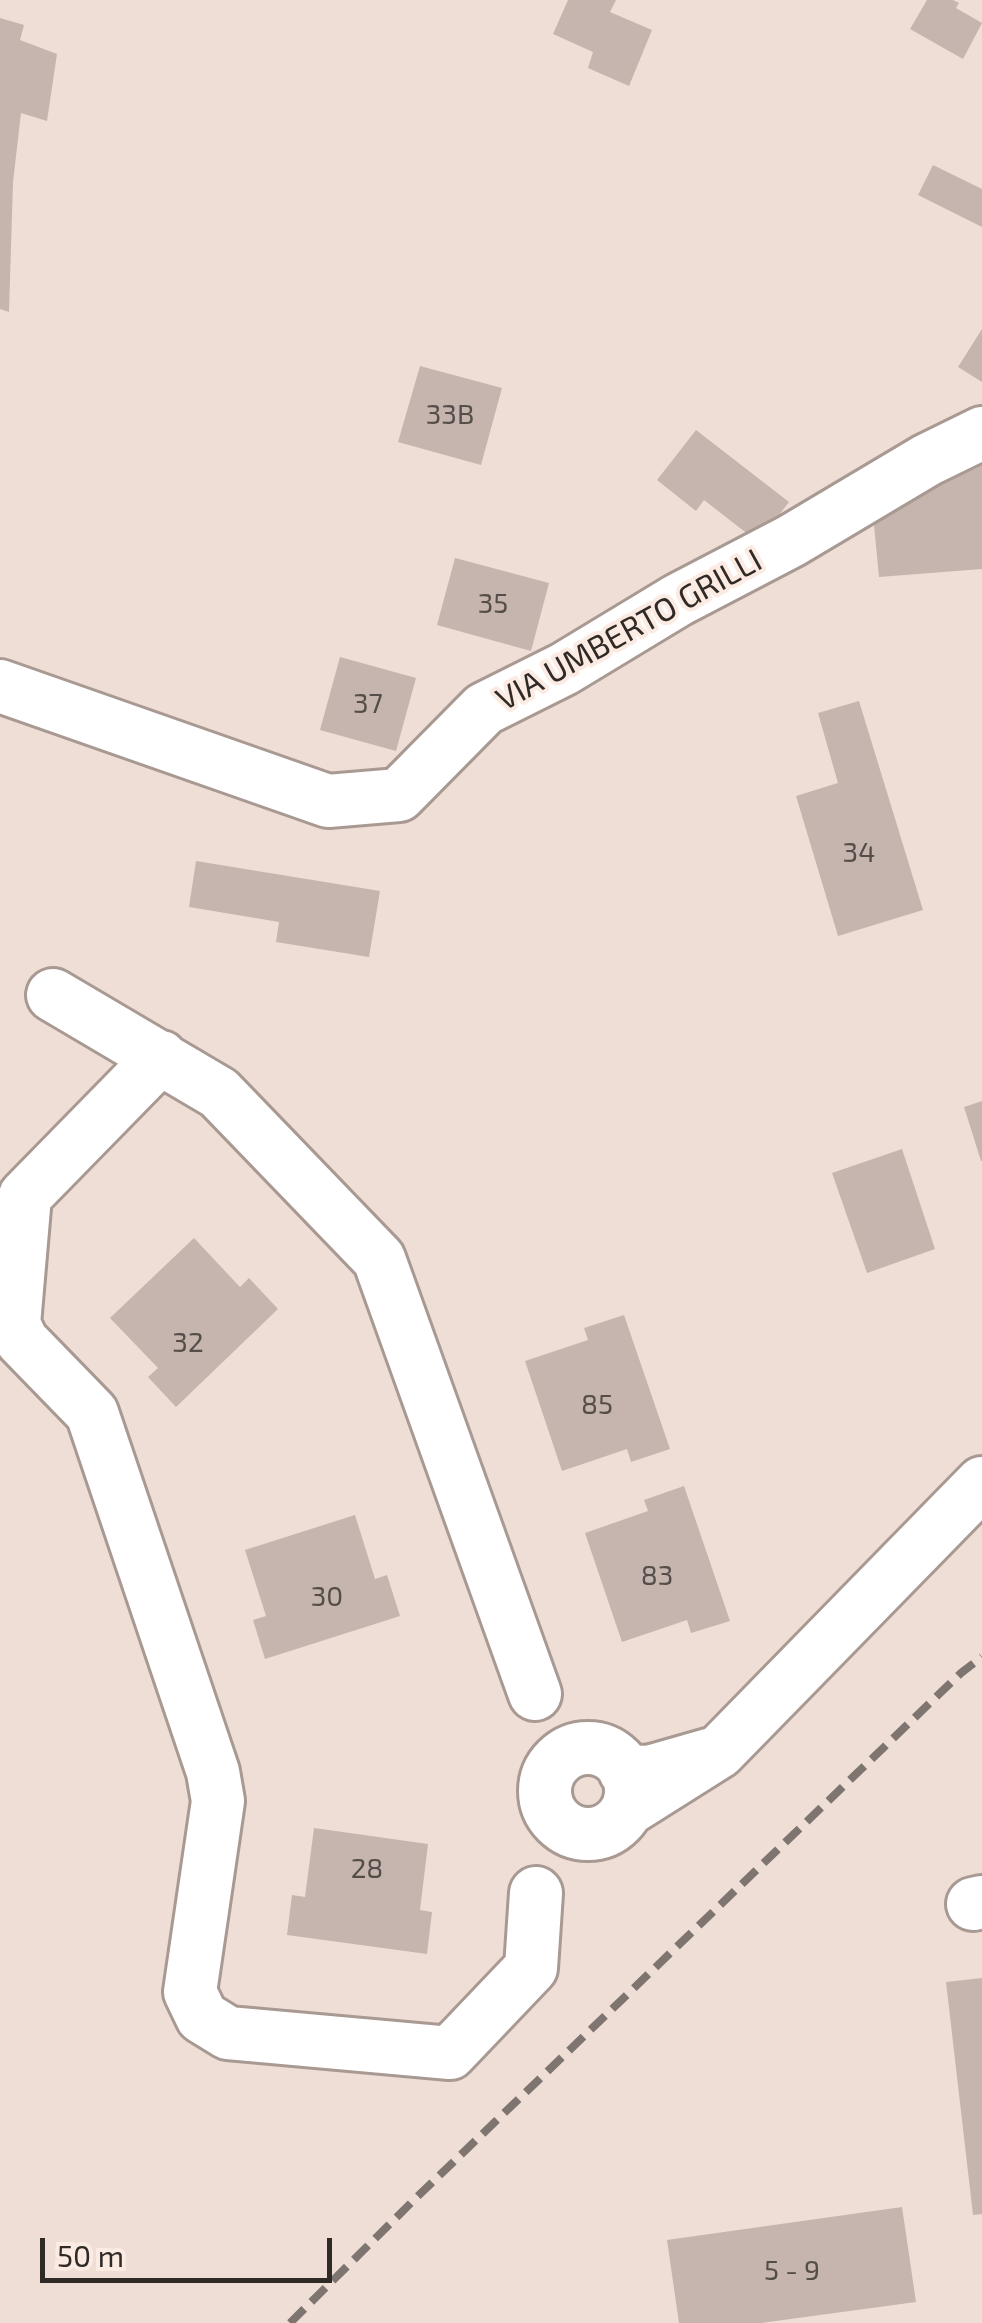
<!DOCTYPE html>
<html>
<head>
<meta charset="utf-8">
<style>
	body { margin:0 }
	#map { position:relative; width:982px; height:2323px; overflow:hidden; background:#eeded6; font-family:"Exo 2",sans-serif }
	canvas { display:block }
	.scale { position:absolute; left:40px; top:2238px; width:292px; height:45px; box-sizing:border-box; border:5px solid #302a27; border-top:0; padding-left:12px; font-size:30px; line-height:35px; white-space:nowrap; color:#302a27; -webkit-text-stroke:8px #fbebe3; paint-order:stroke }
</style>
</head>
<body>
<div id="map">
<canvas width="982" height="2323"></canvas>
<div class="scale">50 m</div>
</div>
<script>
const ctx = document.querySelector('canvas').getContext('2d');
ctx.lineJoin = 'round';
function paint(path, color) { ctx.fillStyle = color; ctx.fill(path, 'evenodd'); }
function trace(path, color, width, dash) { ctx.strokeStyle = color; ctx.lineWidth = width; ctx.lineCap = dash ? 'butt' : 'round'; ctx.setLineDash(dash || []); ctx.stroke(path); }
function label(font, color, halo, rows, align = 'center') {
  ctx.font = font + ' "Exo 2",sans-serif'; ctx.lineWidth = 8; ctx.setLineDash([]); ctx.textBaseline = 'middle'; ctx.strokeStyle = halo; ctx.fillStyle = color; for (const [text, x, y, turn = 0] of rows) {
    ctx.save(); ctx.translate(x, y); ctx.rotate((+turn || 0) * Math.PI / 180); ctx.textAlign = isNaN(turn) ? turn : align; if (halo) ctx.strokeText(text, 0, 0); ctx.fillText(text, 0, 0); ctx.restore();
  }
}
paint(new Path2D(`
	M568 0H616L610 12 652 30 629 86 588 68 593 52 553 34Z
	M927 0H953L959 3 956 8 982 23 963 59 910 29Z
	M0 18 24 25 20 40 57 54 47 121 21 113 13 182 9 312 0 309Z
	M933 165 982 189V227L918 195Z
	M982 329V382L958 367Z
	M420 366 502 388 481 465 398 442Z
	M696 430 789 502 758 542 704 500 696 511 657 480Z
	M982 465V569L879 577 874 525 955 467Z
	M455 558 549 583 531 651 437 625Z
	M340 657 416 678 396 751 320 730Z
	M859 701 923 910 838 936 796 796 838 783 818 713Z
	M196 861 380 891 369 957 276 942 279 922 189 907Z
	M982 1101V1161H981L964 1107Z
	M902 1149 935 1249 867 1273 832 1173Z
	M194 1238 240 1287 249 1278 278 1309 176 1407 148 1377 158 1368 110 1318Z
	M624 1315 670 1449 631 1462 627 1449 562 1471 525 1361 588 1340 584 1328Z
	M684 1486 730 1621 691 1633 687 1620 622 1642 585 1533 648 1511 644 1500Z
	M355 1515 375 1579 387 1575 400 1616 265 1659 253 1620 266 1616 245 1550Z
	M314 1828 428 1844 420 1910 432 1912 427 1954 287 1935 292 1895 305 1897Z
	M982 1978V2214L973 2215 946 1982Z
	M902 2207 916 2302 761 2323H679L667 2240Z`), '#c5b5ae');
const minor = new Path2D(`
	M0 686 328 801 399 795 484 709 564 669 678 600 791 541 927 460 982 433
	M53 995 219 1093 379 1259 535 1694
	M161 1057 25 1196 14 1324 22 1341 92 1413 213 1772 218 1801 190 1992 202 2017 228 2033 450 2053 531 1968 536 1893
	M545 1791a43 43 0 1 1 86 0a43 43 0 1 1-86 0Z
	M719 1752 982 1483
	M625 1771 649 1772 719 1752 627 1810
	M973 1904 982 1902`);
trace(minor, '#a89992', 58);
trace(minor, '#fff', 52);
trace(new Path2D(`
	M290 2323 417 2197 961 1673 982 1657`), '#7f7570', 8, [20, 10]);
label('28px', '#554d49', null, [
	["33B",450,415],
	["35",493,604],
	["37",368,704],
	["34",859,853],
	["32",188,1343],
	["85",597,1405],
	["83",657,1576],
	["30",327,1597],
	["28",367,1869],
	["5 - 9",792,2271]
]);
label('32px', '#302a27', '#fbebe3', [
	["VIA UMBERTO GRILLI",629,630,-29]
]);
</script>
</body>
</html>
